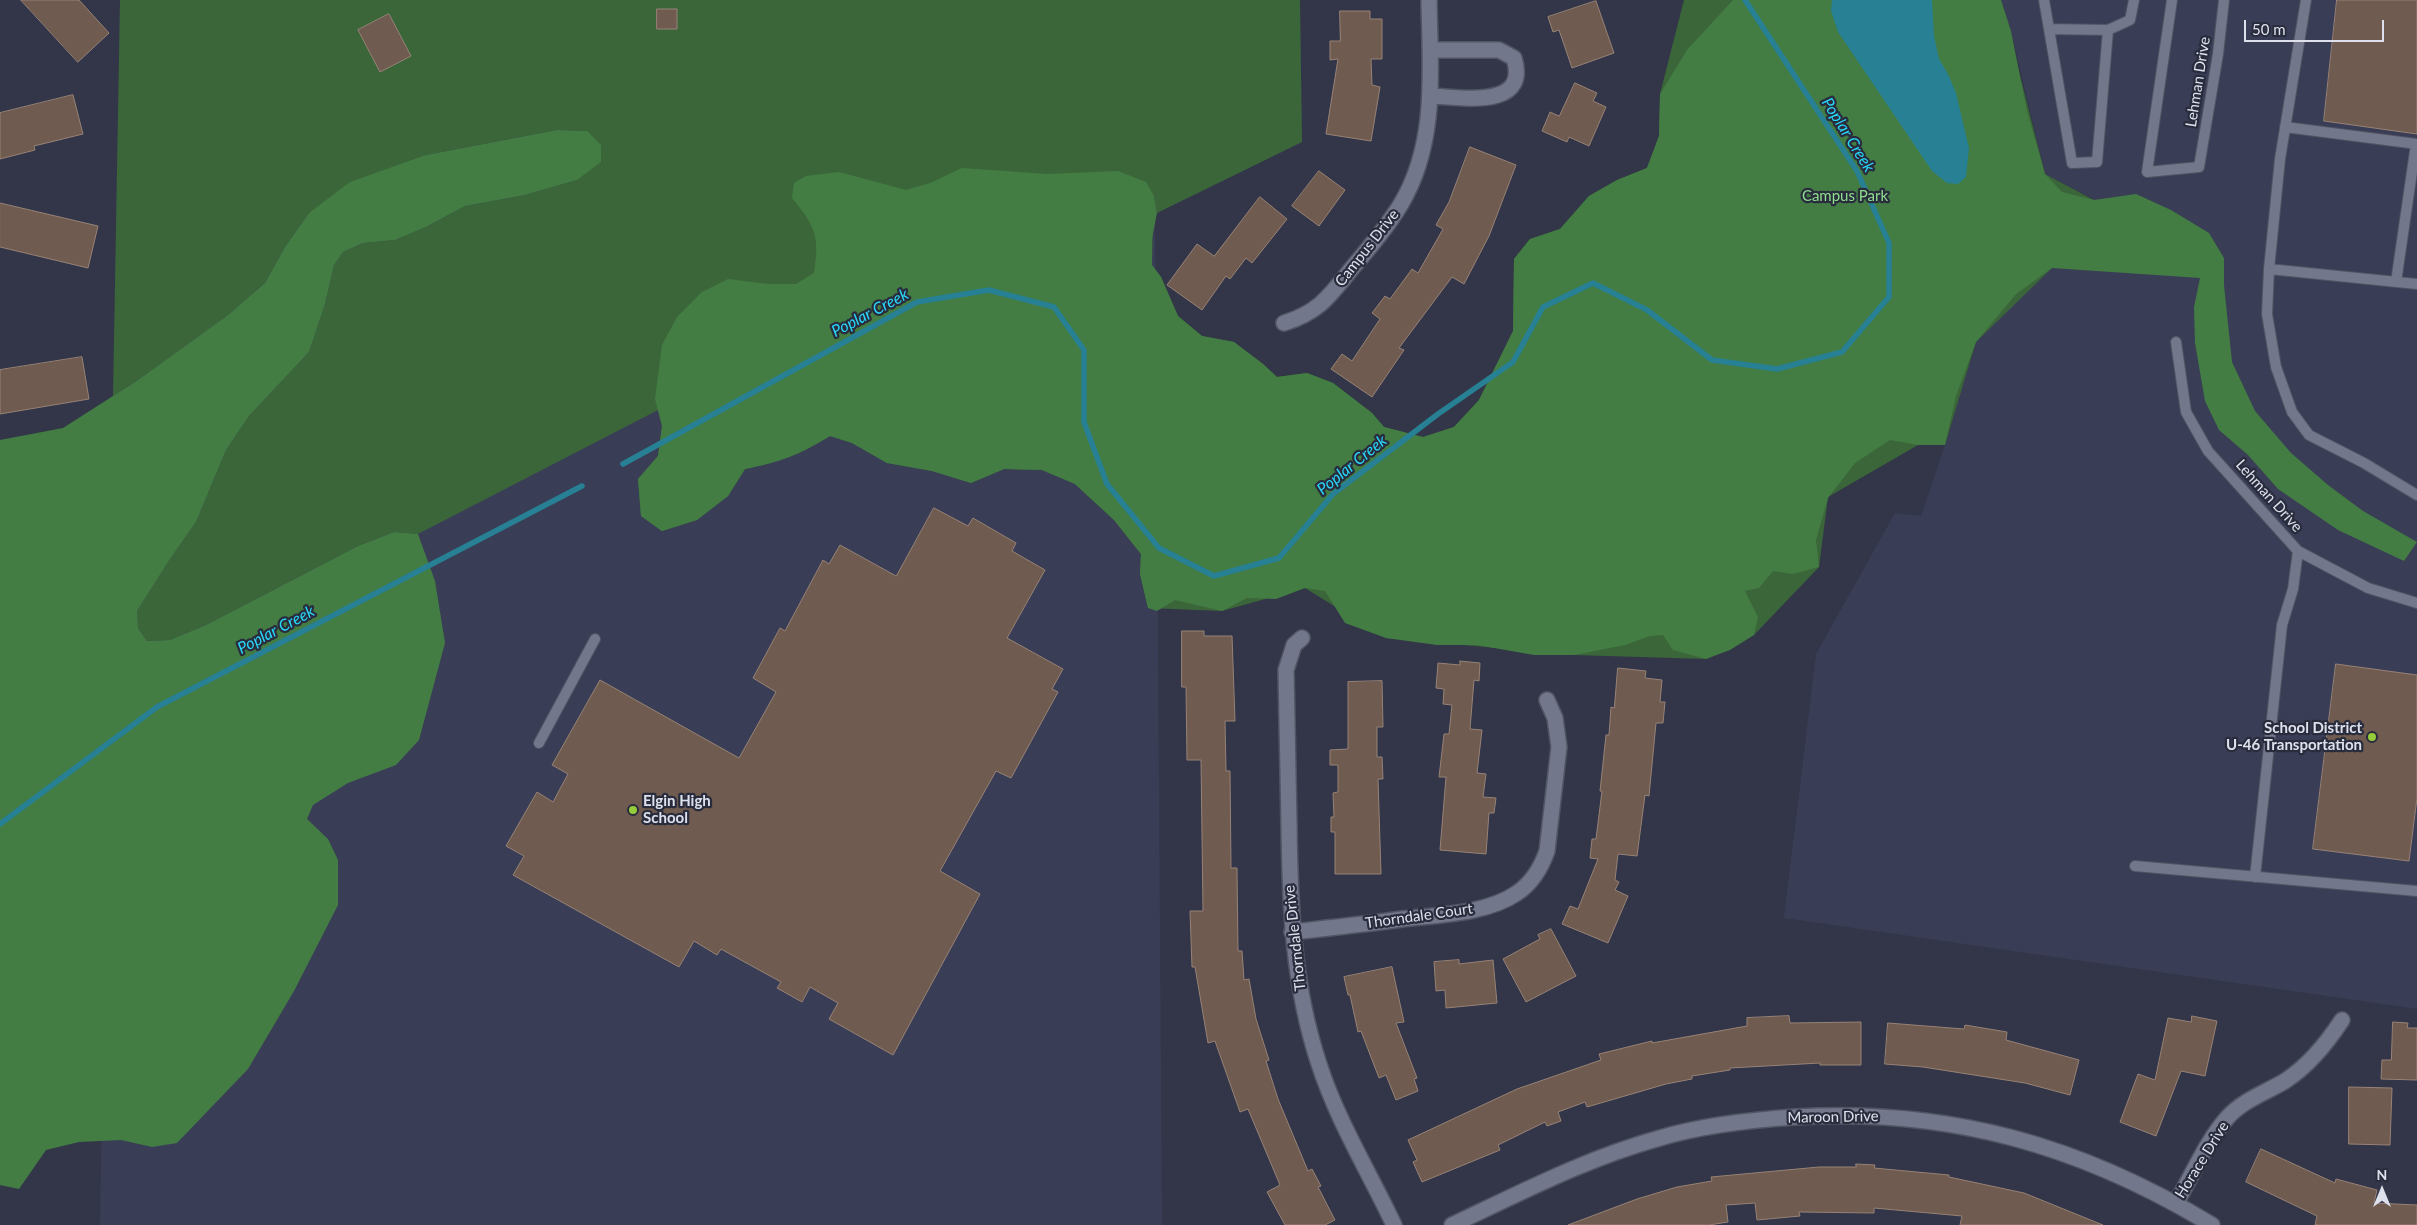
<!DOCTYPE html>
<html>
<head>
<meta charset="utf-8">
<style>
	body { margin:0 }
	#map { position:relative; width:2417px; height:1225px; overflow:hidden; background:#323648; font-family:Lato,sans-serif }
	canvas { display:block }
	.north { position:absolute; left:2357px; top:1165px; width:50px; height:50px; -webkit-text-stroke:4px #282c3d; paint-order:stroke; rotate:0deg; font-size:14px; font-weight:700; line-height:20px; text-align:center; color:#dee1ec }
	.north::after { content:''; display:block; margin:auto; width:18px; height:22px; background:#dee1ec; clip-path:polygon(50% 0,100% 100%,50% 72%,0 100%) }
	.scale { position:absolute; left:2244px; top:20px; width:140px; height:22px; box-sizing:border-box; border:2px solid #dee1ec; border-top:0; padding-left:6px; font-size:15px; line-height:18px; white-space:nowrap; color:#dee1ec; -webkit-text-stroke:4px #282c3d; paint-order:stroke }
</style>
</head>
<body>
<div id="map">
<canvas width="2417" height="1225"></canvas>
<div class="north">N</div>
<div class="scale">50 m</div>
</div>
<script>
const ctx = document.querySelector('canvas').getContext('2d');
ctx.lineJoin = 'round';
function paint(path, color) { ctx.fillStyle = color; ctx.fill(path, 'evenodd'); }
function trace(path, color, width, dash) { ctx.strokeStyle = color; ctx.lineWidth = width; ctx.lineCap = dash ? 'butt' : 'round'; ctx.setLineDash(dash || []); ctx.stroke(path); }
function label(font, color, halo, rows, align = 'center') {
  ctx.font = font + ' Lato,sans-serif'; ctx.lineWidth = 4.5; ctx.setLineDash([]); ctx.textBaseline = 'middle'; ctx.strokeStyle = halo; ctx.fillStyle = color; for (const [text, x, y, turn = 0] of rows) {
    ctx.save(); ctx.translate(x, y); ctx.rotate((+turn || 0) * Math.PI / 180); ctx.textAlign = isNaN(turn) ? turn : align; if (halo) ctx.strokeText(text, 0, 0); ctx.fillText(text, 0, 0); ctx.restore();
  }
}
paint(new Path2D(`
	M120 0H1300L1302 142 1155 214 1162 1225H100Z
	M2001 0H2417V1009L1784 918 1816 654 1895 513 1921 516 1945 445 1976 342 2094 199 2045 174 2011 31Z`), '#393e56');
paint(new Path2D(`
	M120 0H1300L1302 142 1157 213 1154 196 1152 265 1161 277 1178 316 1202 336 1234 342 1263 364 1277 377 1307 373 1333 383 1372 413 1384 427 1423 437 1454 427 1479 400 1513 331 1514 259 1530 239 1560 229 1589 196 1617 180 1647 168 1659 136 1660 94 1684 0H2001L2045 174 2094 200 2052 268 1976 342 1945 445H1918L1828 497 1819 567 1754 635 1706 659 1574 655 1386 638 1305 588 1222 611 1148 608 1140 574 1141 554 1114 520 1075 484 1042 470 1004 469 971 483 932 471 887 463 852 443 830 436C800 454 780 462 745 469L728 496 697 520 662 531 641 516 638 479 658 456 662 426 658 410 418 534 394 532 358 546 206 625 170 640 147 641 138 628 137 611 170 559 196 522 226 450 249 416 309 352 325 304 334 265 343 252 363 243 395 240 426 227 465 206 525 195 577 180 587 131 557 130 426 155 309 213 285 247 265 283 228 315 138 380 113 396Z`), '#3b663a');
paint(new Path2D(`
	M1733 0H2001L2011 31 2027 111 2045 174 2062 192 2094 200 2136 194 2171 210 2209 233 2224 258V285L2232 362 2255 411 2291 453 2328 485 2363 511 2417 542 2404 561 2338 530 2278 489 2248 455 2219 430 2205 401 2195 343 2194 307 2200 278 2052 268 2016 294 1976 342 1956 396 1945 445H1918L1890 440 1855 463 1828 498 1816 540 1819 567 1793 574 1773 571 1759 588 1745 591 1758 617 1754 635 1730 650 1706 659 1673 650 1663 635 1650 636 1625 645 1574 655H1534L1477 645H1437L1386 638 1345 623 1325 591 1305 588 1276 599 1247 598 1222 611 1175 600 1157 611 1148 608 1140 574 1141 554 1114 520 1075 484 1042 470 1004 469 971 483 932 471 887 463 852 443 830 436C799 455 781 462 745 469L728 496 697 520 662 531 641 516 638 479 658 456 662 426 655 399 662 345 677 317 702 292 728 279 768 284H796L814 273C820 236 815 226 792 198L794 183 806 176 839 172 906 190 930 183 962 168 1047 174 1118 171 1146 182 1154 196 1157 213 1152 238V265L1161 277 1178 316 1202 336 1234 342 1263 364 1277 377 1307 373 1333 383 1372 413 1384 427 1423 437 1454 427 1479 400 1513 331 1514 259 1530 239 1560 229 1589 196 1617 180 1647 168 1659 136 1660 94 1687 50Z
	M557 130 587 131 601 145V162L577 180 525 195 465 206 426 227 395 240 363 243 343 252 334 265 325 304 309 352 249 416 226 450 196 522 170 559 137 611 138 628 147 641 170 640 206 625 358 546 394 532 418 534 435 581 445 643 419 740 396 765 348 783 313 805 307 819 328 839 338 860V905L294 991 248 1069 177 1143 152 1147 121 1140 79 1142 46 1150 19 1189 0 1185V440L63 428 138 380 228 315 265 283 285 247 309 213 350 182 426 155Z`), '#437d43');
paint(new Path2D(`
	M1832 0H1932L1934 36 1939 59 1948 74 1956 93 1969 148 1966 177 1958 184 1947 183 1932 171 1838 32 1831 11Z`), '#278093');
trace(new Path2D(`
	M623 464 917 302 989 290 1054 307 1084 350V422L1107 484 1159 548 1214 576 1279 558 1333 494 1438 414 1513 362 1543 307 1593 283 1647 310 1712 360 1777 369 1842 352 1889 297V243L1857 171 1745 0
	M0 824 157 707 582 486`), '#278093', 5.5);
const building = new Path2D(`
	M21 0H79L109 33 78 62Z
	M2337 0H2417V134L2324 121Z
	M1596 1 1614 53 1572 68 1559 30 1553 32 1548 17Z
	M657 9H677V29H657Z
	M1340 11H1370V19H1382V59H1371L1372 85 1380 87 1371 141 1326 134 1338 59 1330 60V41H1340Z
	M389 14 411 56 380 72 358 30Z
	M1575 83 1597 93 1593 101 1606 107 1589 146 1569 137 1567 142 1542 131 1550 112 1559 116Z
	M73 95 83 134 34 146 35 150 0 159V113Z
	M1470 147 1516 165 1489 236 1464 284 1452 277 1399 348 1404 350 1372 397 1331 369 1342 354 1352 361 1380 319 1372 313 1385 296 1390 299 1412 269 1418 273 1443 229 1436 225 1449 202Z
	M1319 171 1345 190 1319 226 1292 206Z
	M1260 197 1287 219 1252 263 1246 258 1230 279 1226 276 1202 310 1167 285 1197 244 1214 256Z
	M0 203 98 226 88 268 0 247Z
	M82 357 89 399 0 414V370Z
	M934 508 968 526 973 518 1016 543 1012 551 1045 570 1007 638 1063 669 1052 689 1058 692 1011 778 996 771 940 871 980 894 893 1055 829 1019 838 1003 810 987 802 1002 777 988 781 982 721 949 717 955 694 941 679 967 513 875 524 856 506 846 537 792 553 802 568 774 552 765 600 680 739 758 776 692 753 678 780 628 785 631 823 560 829 564 840 545 896 576Z
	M1182 631H1204V636H1232L1235 721H1225L1226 771H1230L1231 868H1237L1238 951H1242L1244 980 1249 979 1256 1019 1269 1060 1266 1061 1278 1099 1308 1171 1312 1169 1321 1186 1318 1187 1335 1220 1325 1225H1285L1267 1192 1280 1185 1248 1109 1240 1112 1215 1041 1208 1043 1195 967H1192L1190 911H1203L1201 760H1187L1186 687H1182Z
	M1460 661 1480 663 1479 681 1474 680 1470 729 1482 730 1477 773 1486 774 1483 797 1496 798 1494 813H1489L1486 854 1440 850 1446 777H1439L1444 734H1449L1452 705 1443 704 1444 689 1436 688 1438 663 1460 665Z
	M2336 664 2417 675V798L2409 861 2313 849Z
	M1618 668 1646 671 1645 678 1662 680 1660 702H1665L1663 723H1656L1649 796 1645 795 1637 856 1618 854 1615 880 1619 882 1615 890 1628 896 1608 943 1562 924 1570 906 1578 909 1598 859 1590 858 1592 839H1596L1602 791H1600L1606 735H1609L1611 707 1614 708Z
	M1382 681 1383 727H1377V757H1382L1383 779H1378L1381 874H1335V832H1331V817H1334L1333 793 1338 792V765H1330V750L1348 749V682Z
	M1551 929 1576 976 1526 1002 1503 959 1540 939 1538 935Z
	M1459 960V964L1493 960 1497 1003 1446 1008 1445 990 1436 991 1434 962Z
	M1392 967 1404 1022 1396 1023 1417 1078 1414 1079 1418 1091 1396 1100 1386 1075 1379 1078 1361 1031 1358 1032 1350 995H1348L1344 977Z
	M1789 1016 1790 1023 1861 1022V1065H1820V1063L1730 1068V1070L1692 1076V1079L1666 1084 1587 1107 1585 1102 1558 1112 1561 1121 1547 1126 1545 1122 1498 1145 1500 1150 1422 1182 1413 1162 1417 1160 1408 1140 1517 1089 1601 1060 1599 1054 1652 1041V1043L1747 1026V1018Z
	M2192 1016 2217 1021 2205 1076 2181 1071 2156 1136 2120 1122 2138 1074 2155 1080 2168 1018 2191 1022Z
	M2393 1022 2408 1023 2407 1028H2417V1080L2381 1079 2382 1060H2391Z
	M1888 1023 1964 1029 1965 1025 2007 1032 2006 1040 2079 1060 2070 1095 2025 1083 1923 1067 1885 1064Z
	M2349 1087 2392 1088 2390 1145 2349 1144Z
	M2261 1149 2335 1183 2336 1179 2377 1190 2374 1203 2417 1205V1225H2315L2317 1216 2246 1182Z
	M1856 1164 1875 1165 1874 1168 1949 1175V1177L2024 1193 2103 1225H1960L1962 1216 1874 1208V1213L1799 1212 1800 1216 1757 1220 1755 1203 1726 1205 1728 1222 1709 1225H1568L1637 1199 1677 1187 1712 1181 1711 1177 1819 1167H1856Z`);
paint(building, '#6f5b4f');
trace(building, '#978276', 1);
const service = new Path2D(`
	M2044 0 2072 163 2097 162 2108 30
	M2172 0 2147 172 2199 167 2218 54 2224 0
	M2306 0 2280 159 2269 269 2417 284
	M2049 29 2108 30 2130 20 2134 0
	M2285 127 2417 144
	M2269 269 2267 314 2276 367 2292 412 2309 435 2364 463 2417 495
	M2396 282 2416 144
	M2176 342 2186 412 2208 451 2298 551 2368 588 2417 603
	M539 743 595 639
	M2135 866 2417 891
	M2255 877 2282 625 2293 589 2298 551`);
const minor = new Path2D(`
	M1430 50H1499L1514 58C1530 110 1461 97 1430 96
	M1284 323C1320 312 1330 295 1353 267 1370 247 1387 227 1401 204 1438 142 1430 69 1429 0
	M1302 638 1294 645 1286 670C1287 722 1288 773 1289 825 1290 907 1293 986 1319 1064 1337 1120 1369 1172 1394 1225
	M1292 932C1329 928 1365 924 1402 919 1437 915 1487 914 1517 893 1532 883 1541 868 1547 851L1559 747 1555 718 1547 700
	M2176 1203C2192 1176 2206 1142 2227 1118 2243 1100 2265 1093 2285 1081 2308 1066 2327 1043 2342 1020
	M1452 1225C1520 1193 1587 1158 1660 1138 1703 1125 1749 1120 1795 1117 1949 1108 2080 1145 2212 1225`);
trace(service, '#515463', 12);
trace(minor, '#515463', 18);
trace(service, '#72778b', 10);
trace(minor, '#72778b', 15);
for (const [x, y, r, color] of [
	[2372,737,5,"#96cc3a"],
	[633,810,5,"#96cc3a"]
]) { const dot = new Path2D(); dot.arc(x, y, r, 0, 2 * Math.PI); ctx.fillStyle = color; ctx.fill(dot); trace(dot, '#282c3d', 2); }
label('15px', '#dee1ec', '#282c3d', [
	["Lehman Drive",2198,82,-81],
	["Campus Drive",1367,248,-52],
	["Lehman Drive",2269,496,48],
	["Thorndale Court",1419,916,-8],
	["Thorndale Drive",1295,938,-96],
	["Maroon Drive",1833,1117,-1],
	["Horace Drive",2202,1160,-58]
]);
label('15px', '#8fdf8d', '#282c3d', [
	["Campus Park",1845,196]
]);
label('bold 15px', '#dee1ec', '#282c3d', [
	["School District",2362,728],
	["U-46 Transportation",2362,745],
	["Elgin High",643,801,"left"],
	["School",643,818,"left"]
], 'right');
label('italic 16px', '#29d8fa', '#282c3d', [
	["Poplar Creek",1848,135,58],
	["Poplar Creek",870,313,-28],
	["Poplar Creek",1352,465,-39],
	["Poplar Creek",276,630,-28]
]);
</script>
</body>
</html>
